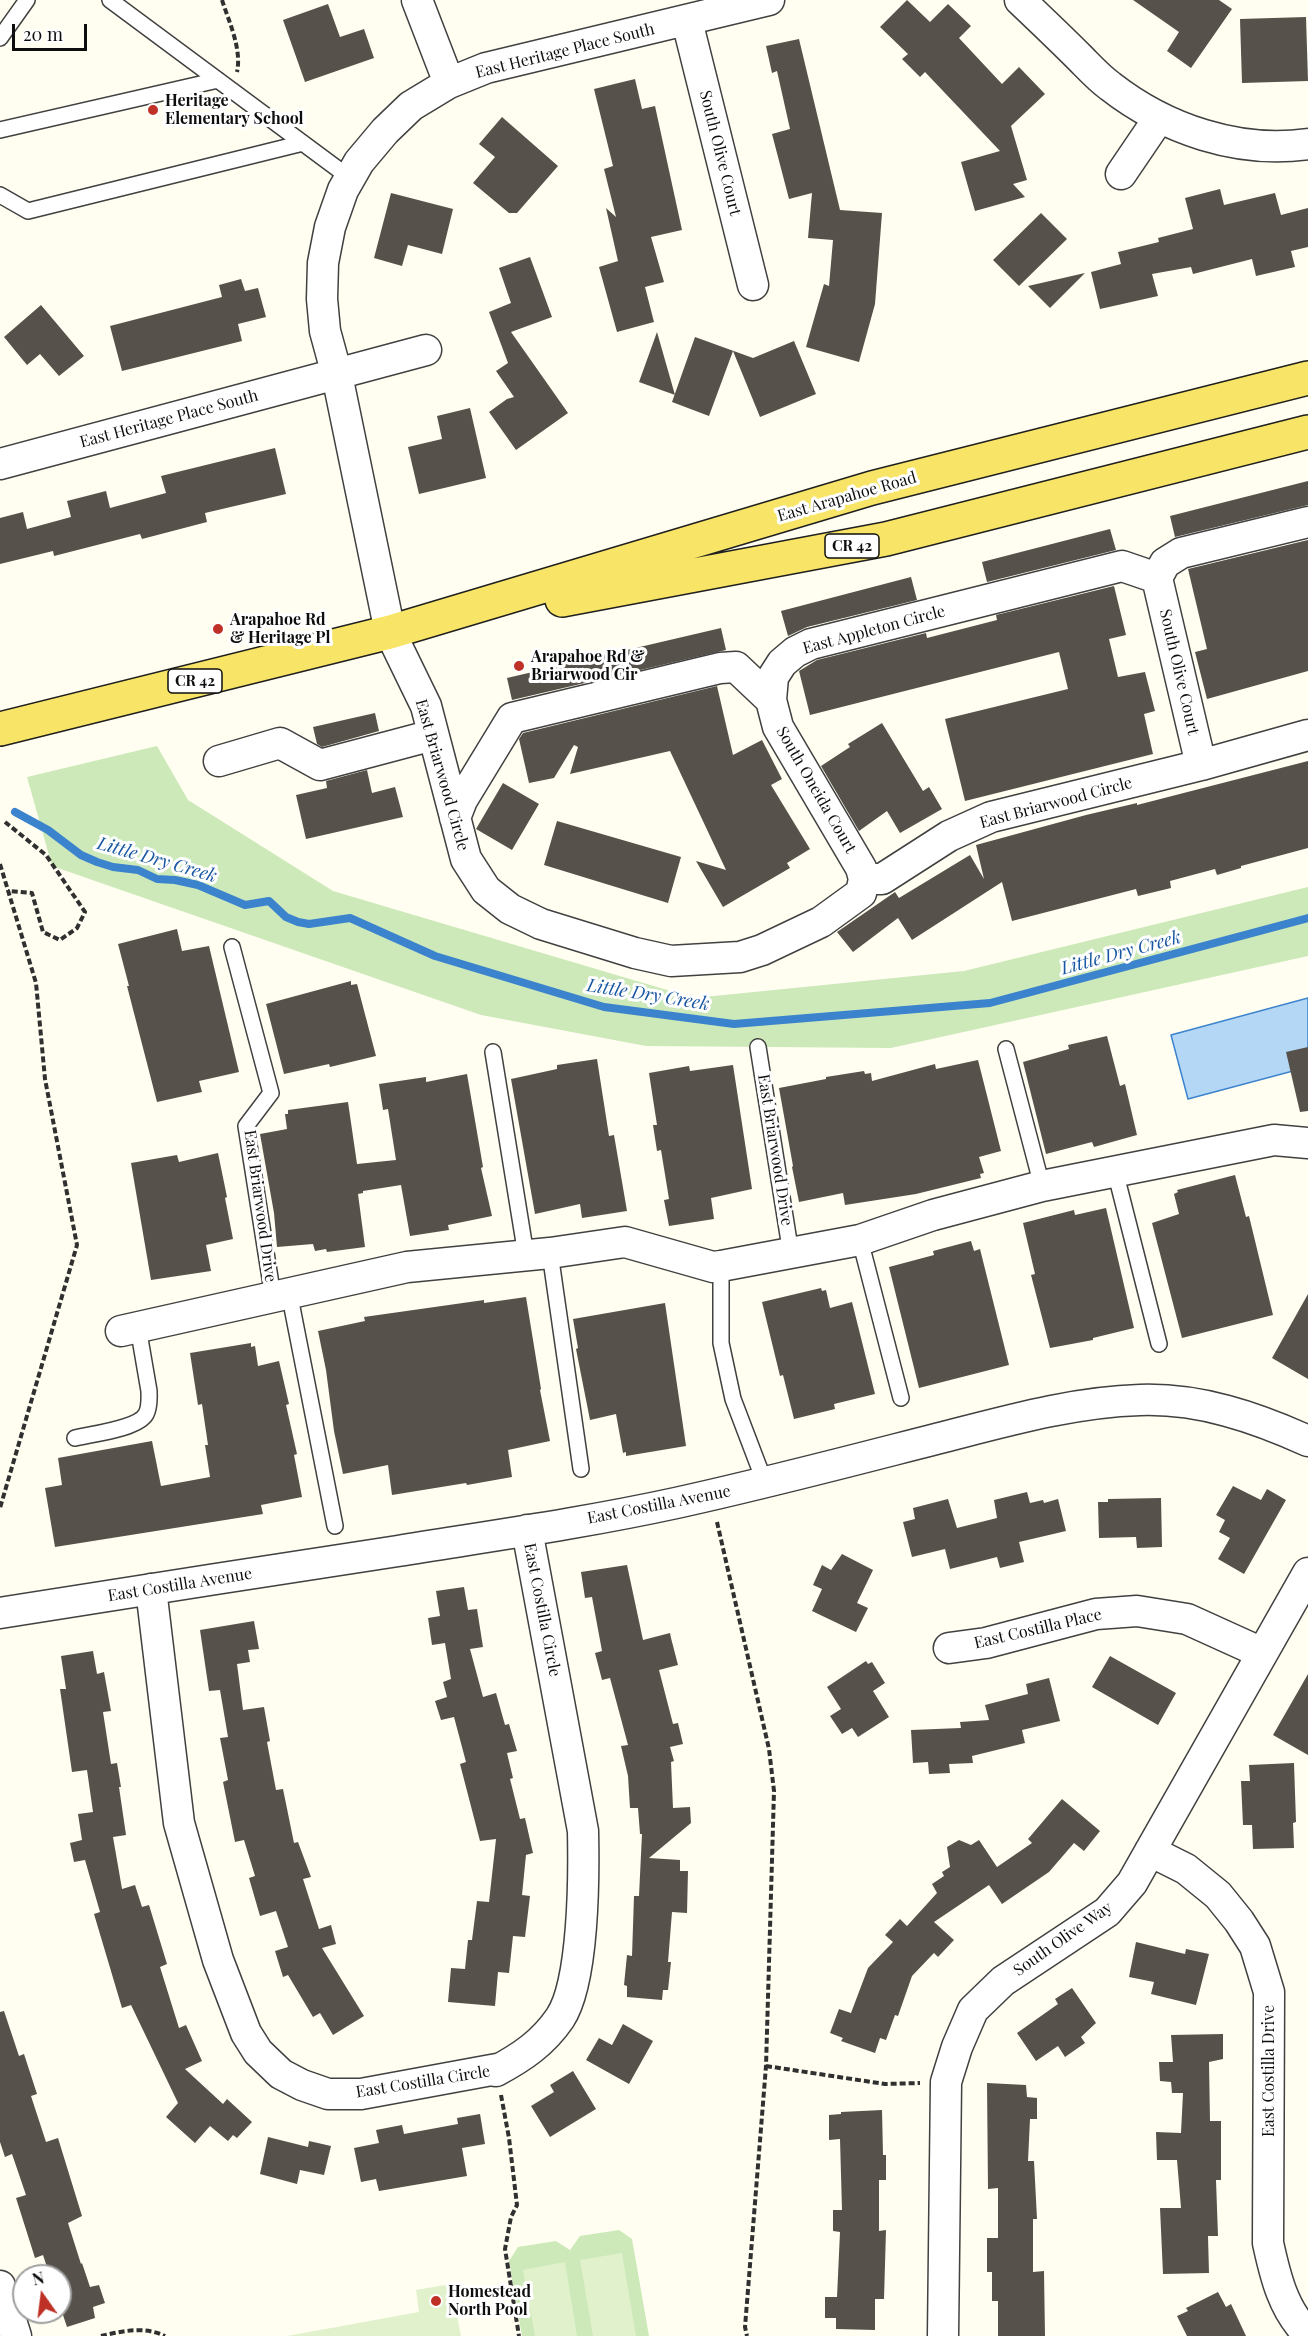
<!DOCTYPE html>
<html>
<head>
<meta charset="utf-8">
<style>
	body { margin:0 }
	#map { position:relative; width:1308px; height:2336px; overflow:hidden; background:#fffef0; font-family:"Playfair Display",serif }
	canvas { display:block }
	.north { position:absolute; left:12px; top:2264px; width:60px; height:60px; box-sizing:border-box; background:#fff; border:2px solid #9f9f9f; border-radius:50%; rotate:346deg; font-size:16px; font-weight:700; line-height:24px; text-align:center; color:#0e0e0e }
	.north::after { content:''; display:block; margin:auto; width:21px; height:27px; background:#bf3026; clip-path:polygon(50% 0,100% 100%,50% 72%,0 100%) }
	.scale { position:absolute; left:12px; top:24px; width:75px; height:27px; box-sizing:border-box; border:3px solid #0e0e0e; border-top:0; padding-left:8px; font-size:18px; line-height:21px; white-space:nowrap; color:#0e0e0e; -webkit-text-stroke:4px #fff; paint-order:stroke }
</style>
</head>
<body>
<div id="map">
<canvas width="1308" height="2336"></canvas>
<div class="north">N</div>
<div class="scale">20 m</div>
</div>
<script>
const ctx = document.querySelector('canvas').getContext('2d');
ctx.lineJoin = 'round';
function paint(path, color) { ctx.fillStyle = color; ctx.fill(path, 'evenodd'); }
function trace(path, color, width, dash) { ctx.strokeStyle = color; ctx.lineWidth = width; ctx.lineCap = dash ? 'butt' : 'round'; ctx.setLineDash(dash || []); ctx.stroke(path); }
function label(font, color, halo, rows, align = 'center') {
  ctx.font = font + ' "Playfair Display",serif'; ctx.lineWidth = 6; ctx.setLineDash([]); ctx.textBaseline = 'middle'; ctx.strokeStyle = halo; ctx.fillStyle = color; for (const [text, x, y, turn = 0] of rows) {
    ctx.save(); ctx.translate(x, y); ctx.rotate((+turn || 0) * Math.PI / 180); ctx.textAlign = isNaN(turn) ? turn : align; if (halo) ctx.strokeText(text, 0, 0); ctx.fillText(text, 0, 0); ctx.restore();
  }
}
paint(new Path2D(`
	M157 746 188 800 333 891 694 998 964 971 1308 887V956L891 1048 646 1046 481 1015 52 866 27 777Z
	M619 2230 632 2239 649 2336H522L509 2261 518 2247 556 2241 570 2250 580 2236Z`), '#cde9ba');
paint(new Path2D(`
	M622 2253 636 2336H593L580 2260Z
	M565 2262 577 2336H535L523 2270Z
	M451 2284 461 2336H287L419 2312 416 2290Z`), '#e0f1cb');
const water = new Path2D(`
	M1308 998V1067L1188 1099 1171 1035Z`);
paint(water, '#b5d7f6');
trace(water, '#3c83cd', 1.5);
trace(new Path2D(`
	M15 812 48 830 81 855 97 862 113 867 138 870 157 879 175 880 198 885 245 905 269 901 286 917 298 922 309 924 350 918 435 956 604 1007 734 1024 990 1003 1308 918`), '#3c83cd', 8);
paint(new Path2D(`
	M907 0 930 22 948 4 971 26 959 38 1002 84 1019 67 1045 94 1011 126 1027 180 1013 184 1025 197 975 211 961 162 1000 151 925 72 920 77 902 59 908 54 880 27Z
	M1133 0H1219L1232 9 1191 68 1167 51 1179 32Z
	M328 4 340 37 364 29 374 58 305 82 283 20Z
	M1306 17 1308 81 1242 83 1240 19Z
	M799 39 840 210 882 213 875 304 859 362 806 347 824 284 829 286 833 240 808 238 812 193 789 199 772 134 790 129 777 71 772 73 766 46Z
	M635 79 642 109 655 106 682 230 651 237 664 282 645 287 654 322 617 332 599 267 618 261 606 208 616 217 604 169 613 166 594 89Z
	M502 117 558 166 517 213H509L473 183 495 157 479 144Z
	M1220 189 1224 205 1275 193 1281 215 1308 208V247L1291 251 1295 267 1256 276 1252 259 1193 274 1191 267 1152 274 1158 296 1100 309 1091 272 1121 264 1118 252 1159 242 1158 238 1193 229 1185 198Z
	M391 193 453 209 442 254 408 245 402 266 374 258Z
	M1041 213 1067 239 1019 286 993 260Z
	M530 257 552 317 511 332 568 413 516 450 489 412 507 399 514 397 496 371 508 363 489 312 511 303 499 268Z
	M1085 273 1050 308 1028 286Z
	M241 279 245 291 258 288 266 317 238 324 242 341 122 371 110 326 222 297 219 285Z
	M41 305 84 356 59 376 40 354 27 365 4 337Z
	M657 332 675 395 639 382Z
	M695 337 753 358 794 341 816 394 760 417 733 351 709 416 672 402Z
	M470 408 486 478 419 494 408 447 442 439 437 416Z
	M275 448 286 494 205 513 207 522 142 539 140 534 54 556 53 551 0 564V518L23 512 27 529 71 517 67 501 106 491 110 508 166 493 161 476Z
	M1308 481V505L1175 537 1170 516Z
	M1110 529 1116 550 987 582 982 562Z
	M1308 540V671L1207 699 1195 652 1207 649 1188 569Z
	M911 577 917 600 807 627 788 636 781 611Z
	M1114 586 1126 635 1109 639 1118 677 1145 672 1155 711 1144 714 1153 754 965 801 945 719 1068 689 1059 652 810 715 799 671 817 660 926 633 927 638 997 620 996 615Z
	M721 628 726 650 512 700 507 678Z
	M717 686 733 755 762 740 782 779 771 785 810 849 787 863 790 868 723 907 696 861 726 870 670 751 570 774 578 747 574 745 554 778 529 783 519 739 523 733Z
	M375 713 379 731 322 747 317 744 313 727Z
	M882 723 923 791 929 787 942 809 900 833 887 811 859 831 821 766 850 747 848 744Z
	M1308 761V848L1241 866V868L1217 875 1215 869 1170 881 1171 888 1138 896 1136 889 1012 921 1002 882 912 940 898 918 853 952 837 932 895 892 899 898 970 855 984 879 976 845 1086 815 1137 803V805Z
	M367 770 372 793 395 787 403 817 306 839 296 795 327 788 326 781Z
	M503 783 539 804 512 850 476 829Z
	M557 821 681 857 668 903 544 865Z
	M177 929 182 951 209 946 239 1072 199 1081 202 1092 157 1102 127 986H129L118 944Z
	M351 981V985L357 984 376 1056 330 1067 329 1064 284 1074 266 1004Z
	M1107 1036 1120 1086 1125 1084 1137 1135 1094 1147 1092 1142 1046 1154 1023 1062 1069 1049 1068 1045Z
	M1308 1047V1111L1300 1112 1286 1052Z
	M597 1059 609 1136 614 1135 627 1211 582 1218 580 1204 535 1214 511 1079 557 1069V1065Z
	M978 1060 1001 1151 979 1157 984 1173 980 1174 981 1178 916 1194 845 1205 843 1193 799 1202 792 1167 793 1166 779 1088 826 1079V1077L864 1071 865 1074 871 1073 872 1081 935 1064 936 1069Z
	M733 1065 752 1189 711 1198 714 1219 669 1226 664 1200 669 1199 661 1150 657 1151 653 1125H657L649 1073 689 1066 690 1071Z
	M467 1074 483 1167 481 1168 492 1216 448 1225 449 1230 410 1236 401 1185 363 1191V1193L358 1194 365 1247 327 1252 326 1249 315 1251 313 1244 277 1247 274 1213 260 1134 287 1129 285 1114H288V1110L348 1102 357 1164 396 1160 388 1109 383 1110 379 1084 426 1077V1082Z
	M218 1153 227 1197 225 1198 233 1239 206 1245 211 1271 151 1280 131 1163 177 1155 179 1162Z
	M1235 1175 1246 1217 1249 1216 1273 1315 1182 1338 1152 1223 1179 1214 1174 1194 1178 1192 1177 1190Z
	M1106 1208 1134 1328 1093 1338V1340L1050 1348 1031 1275 1035 1274 1023 1223 1074 1210 1075 1215Z
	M971 1241 974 1251 980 1249 1009 1365 919 1388 889 1267 934 1255 933 1251Z
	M821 1288 822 1291 826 1290 830 1308 852 1302 875 1394 834 1404 835 1409 794 1419 783 1375 780 1376 762 1302Z
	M1308 1294V1379L1272 1358Z
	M526 1297 541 1389 540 1390 550 1441 508 1450 512 1477 467 1485 466 1483 392 1495 388 1465 343 1474 334 1431 326 1370 318 1331 365 1321 364 1317 484 1300V1303Z
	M665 1303 686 1446 626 1456V1452L623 1453 616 1414 590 1420 576 1349 578 1348 573 1319Z
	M251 1343V1347L255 1346 258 1366 279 1361 289 1404 286 1405 297 1454 294 1455 302 1497 261 1505 263 1514 55 1547 45 1488 62 1485 58 1458 152 1441 161 1486 210 1477 205 1445H208L202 1404 198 1405 190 1353Z
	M1233 1486 1261 1500 1267 1489 1286 1500 1244 1574 1218 1559 1230 1538 1219 1532 1225 1520 1216 1515Z
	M1027 1492 1030 1503 1043 1500 1044 1503 1058 1499 1066 1531 1019 1542 1024 1562 1000 1568 997 1557 950 1569 945 1549 912 1557 903 1522 915 1519 913 1508 948 1499 957 1528 997 1518 994 1500Z
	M1161 1498 1162 1547 1137 1548 1136 1537 1099 1538 1098 1502H1108V1499Z
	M842 1554 873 1570 857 1603 868 1608 856 1632 812 1611 822 1589 813 1585 822 1565 831 1570Z
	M627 1565 643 1640 670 1633 671 1638 678 1665 659 1670 673 1724 678 1723 683 1744 670 1747 674 1761 671 1762 673 1808 690 1807 691 1823 649 1858 680 1860V1871H688L687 1913 672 1912 668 1962H671L668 1990H663L662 2000 627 1997V1986L624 1985 627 1955 632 1956 634 1896H639L642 1834H640L638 1808H630L628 1776 621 1746 628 1745 610 1678 602 1680 595 1653 602 1651 592 1597 585 1598 581 1572Z
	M464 1587 468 1610 477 1609 483 1647 470 1649 483 1697 496 1693 505 1725 509 1724 517 1751 507 1753 513 1778 510 1779 520 1819 525 1818 533 1853 526 1855 522 1895 530 1896 525 1937 513 1936 509 1973 498 1972 495 2006 448 2002 451 1968 465 1969 468 1940H472L477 1901 489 1902 496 1839 480 1841 460 1764 466 1762 454 1717 441 1720 435 1701 447 1697 443 1682 451 1679 445 1643 432 1645 428 1618 440 1616 436 1591Z
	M254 1621 259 1649 248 1650 250 1662 237 1664 243 1710 264 1707 270 1741 267 1742 276 1790 283 1789 294 1843 298 1842 311 1877 303 1879 319 1929 331 1925 336 1944 322 1948 364 2016 333 2035 320 2013 313 2017 288 1975 283 1977 275 1951 288 1947 276 1911 260 1916 249 1878 255 1876 244 1840 235 1842 223 1782 228 1780 220 1738 228 1737 220 1690 209 1691 200 1630Z
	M93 1651 97 1674 104 1672 111 1711 103 1712 111 1764 117 1763 121 1787H119L126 1835 113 1837 122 1889 135 1885 142 1907 149 1905 167 1964 160 1967 179 2028 186 2025 202 2061 185 2069 223 2104 227 2099 252 2122 237 2138 233 2135 228 2141 210 2126 195 2143 166 2117 178 2103 131 2005 122 2008 94 1914 100 1912 85 1860 74 1862 70 1843 82 1840 78 1814 93 1812 87 1770 72 1772 60 1689H66L61 1656Z
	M1110 1656 1176 1693 1158 1725 1092 1687Z
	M866 1661 868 1664 872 1662 885 1683 873 1691 889 1717 858 1737 852 1728 842 1734 830 1716 841 1709 827 1687Z
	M1308 1674V1755L1273 1735Z
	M1049 1678 1060 1721 1022 1730 1025 1743 972 1756 973 1763 949 1764 950 1773 929 1774 928 1762 913 1763 911 1730 961 1728 960 1722 989 1720 985 1705 1028 1694 1026 1684Z
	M1294 1763 1296 1822 1293 1823 1294 1848 1253 1849 1252 1825H1243L1241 1781H1250L1249 1765Z
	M1062 1799 1100 1831 1084 1851 1074 1843 1049 1872 1002 1904 989 1885 934 1922 954 1940 938 1957 934 1953 912 1976 898 2016 895 2015 886 2040 880 2038 875 2053 841 2041 843 2038 830 2033 839 2009 851 2013 868 1968 893 1942 885 1935 900 1919 907 1926 937 1893 932 1884 944 1876 942 1872 950 1867 947 1847 959 1840 971 1845 979 1840 997 1867 1032 1843 1028 1839Z
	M1136 1942 1185 1954 1186 1949 1209 1954 1196 2005 1151 1994 1154 1982 1129 1977Z
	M1072 1988 1096 2023 1081 2037 1085 2043 1065 2057 1058 2046 1036 2061 1017 2033 1058 2004 1055 1999Z
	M4 2011 19 2056 24 2054 37 2094 31 2096 46 2142 58 2138 82 2216 68 2223 81 2264 82 2263 90 2287 99 2285 105 2303 93 2307 95 2318 67 2327 60 2306V2276H50L43 2255 35 2258 16 2198 26 2195 12 2154 5 2157 0 2142V2012Z
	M623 2024 653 2041 629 2084 586 2060 599 2038 612 2045Z
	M1223 2034V2059L1209 2062 1210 2121H1221V2180H1216L1218 2236H1208L1209 2273 1163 2274 1160 2208H1181L1177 2160H1157L1156 2132 1181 2133 1183 2093H1172L1171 2082 1160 2081 1159 2062H1173L1171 2035Z
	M573 2071 596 2109 550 2137 531 2106 554 2092 550 2085Z
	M987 2083 1026 2085 1027 2097 1037 2098V2119H1030L1028 2161H1034L1037 2219H1033V2272L1044 2271 1045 2336H998V2301H992V2272H987V2238H998V2188L988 2189Z
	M882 2110 883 2155H886V2180H879V2231L886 2230 884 2299H875V2330L836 2329V2318H825V2297H837L840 2232 833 2231V2210H842L840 2139 829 2140V2115L841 2114V2112Z
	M480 2114 485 2144 462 2148 467 2176 379 2191 376 2179 361 2182 354 2148 379 2143 376 2130 402 2125 404 2134 458 2124 457 2118Z
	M268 2137 308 2147 309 2141 331 2146 324 2175 300 2170 297 2184 260 2174Z
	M1218 2292 1226 2307 1231 2304 1246 2336H1187L1177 2316 1188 2311 1186 2308Z`), '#57514b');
const service = new Path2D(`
	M110 0 350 178
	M0 38 27 0
	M0 130 218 80
	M0 195 28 211 303 143
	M232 947 271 1093 246 1126 273 1297
	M758 1047 791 1254
	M1006 1049 1042 1186
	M493 1052 526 1255
	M1115 1171 1159 1344
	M860 1240 901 1398
	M550 1253 581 1469
	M721 1266V1343L733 1399 765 1483
	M289 1292 335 1526
	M75 1438C91 1434 138 1429 146 1414 150 1407 149 1398 149 1391L138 1327`);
const minor = new Path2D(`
	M417 0 449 83
	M769 0 486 68 449 83 411 106 385 131 359 162 343 190 330 227 323 263 322 299 325 331 337 375 390 632 426 706 466 859 486 890 510 909 541 924 635 953 671 961 740 957 762 950 821 922 861 893 864 879 861 868 778 727 771 700 773 677 782 663 795 652 811 644 1122 566 1157 578
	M1020 0C1040 19 1060 38 1080 58 1089 67 1099 78 1110 86 1165 129 1238 154 1308 144
	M687 21 753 285
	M1121 174 1159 118
	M0 464 426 350
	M1157 578 1201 765
	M1157 578 1165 563 1181 553 1308 522
	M219 761 280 743 320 765 433 735
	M455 818 462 800 512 718 720 668 736 667 771 700
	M864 879H882L949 836 991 817 1201 765 1308 735
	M121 1331 407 1267 550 1253 625 1242 713 1267 721 1266 860 1240 933 1215 1042 1186 1274 1140 1308 1143
	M151 1589 179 1823 218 1960 246 2033 258 2052 281 2074 302 2085 328 2094H361L497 2069 496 2071C522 2057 543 2043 560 2018 584 1982 584 1876 583 1831L527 1530
	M0 1613C133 1592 265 1571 398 1551 491 1536 584 1523 676 1503 763 1484 850 1461 936 1439 1003 1422 1071 1402 1140 1400 1199 1398 1255 1417 1308 1441
	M949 1648 986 1643 1096 1614 1137 1611 1187 1619 1262 1653
	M1150 1851 1186 1869 1218 1895 1239 1921 1255 1946 1269 1992 1268 2243C1275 2275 1283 2310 1308 2334
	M0 2286 16 2336
	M943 2336 946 2082 957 2047 973 2010 1003 1981 1107 1912 1132 1883 1308 1573`);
const primary = new Path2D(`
	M562 600 886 539 1308 432
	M0 729 390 632 872 488 1308 378`);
trace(service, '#414141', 18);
trace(minor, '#414141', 33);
trace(primary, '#1f1f1f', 36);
trace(new Path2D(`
	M222 0C229 22 242 49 237 72
	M5 822 46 855 85 912 77 928 60 940 43 932 32 893 8 891
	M0 864 36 983 45 1079 77 1245 0 1508
	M717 1522 769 1749 774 1791 766 2066 745 2327 747 2336
	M766 2066 885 2084 920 2083
	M501 2095 509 2138 517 2205 511 2217 505 2249 519 2336
	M101 2336C122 2331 145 2326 165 2336`), '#303030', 4, [6, 3]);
trace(service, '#fff', 15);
trace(minor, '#fff', 30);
trace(primary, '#f8e567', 33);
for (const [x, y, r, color] of [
	[153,110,6,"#bf3026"],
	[218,629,6,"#bf3026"],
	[519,666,6,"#bf3026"],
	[436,2301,6,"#bf3026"]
]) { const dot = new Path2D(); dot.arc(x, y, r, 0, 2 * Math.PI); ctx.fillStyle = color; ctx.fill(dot); trace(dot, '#fff', 2); }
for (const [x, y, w] of [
	[852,546,54],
	[195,681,54]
]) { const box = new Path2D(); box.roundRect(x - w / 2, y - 12, w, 24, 4.5); ctx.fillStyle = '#fff'; ctx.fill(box); trace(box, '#0e0e0e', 1.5); }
label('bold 15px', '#0e0e0e', null, [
	["CR 42",852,546],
	["CR 42",195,681]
]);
label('16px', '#0e0e0e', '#fff', [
	["East Heritage Place South",565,51,-14],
	["South Olive Court",720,153,76],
	["East Heritage Place South",169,419,-15],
	["East Arapahoe Road",847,497,-16],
	["East Appleton Circle",874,630,-15],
	["South Olive Court",1179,672,77],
	["East Briarwood Circle",442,775,74],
	["South Oneida Court",816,790,60],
	["East Briarwood Circle",1056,803,-15],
	["East Briarwood Drive",775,1150,81],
	["East Briarwood Drive",260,1206,82],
	["East Costilla Avenue",659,1505,-11],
	["East Costilla Avenue",180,1585,-9],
	["East Costilla Circle",542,1610,79],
	["East Costilla Place",1038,1629,-13],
	["South Olive Way",1063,1939,-35],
	["East Costilla Drive",1269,2071,-90],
	["East Costilla Circle",423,2082,-9]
]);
label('bold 16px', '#0e0e0e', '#fff', [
	["Heritage",165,101],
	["Elementary School",165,119],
	["Arapahoe Rd",230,620],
	["& Heritage Pl",230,638],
	["Arapahoe Rd &",531,657],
	["Briarwood Cir",531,675],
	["Homestead",448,2292],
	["North Pool",448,2310]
], 'left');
label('italic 18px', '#1756a1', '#fff', [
	["Little Dry Creek",157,860,16],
	["Little Dry Creek",1121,953,-15],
	["Little Dry Creek",648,995,9]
]);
</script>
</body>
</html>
